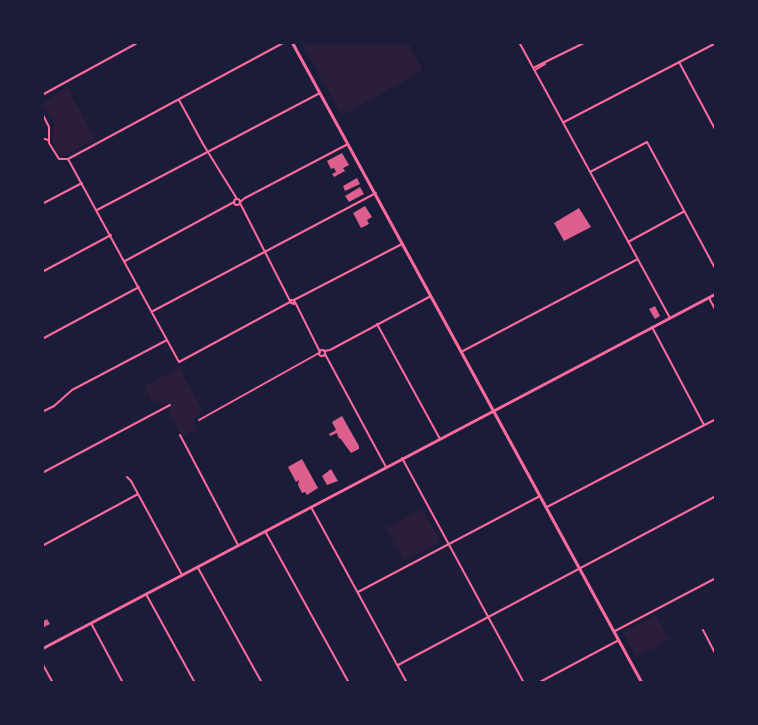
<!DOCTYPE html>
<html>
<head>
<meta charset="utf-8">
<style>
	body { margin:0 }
	#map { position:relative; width:758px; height:725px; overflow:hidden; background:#1b1b3a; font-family:Montserrat,sans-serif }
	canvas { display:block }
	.frame { position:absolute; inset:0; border:44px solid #1b1b3a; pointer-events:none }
</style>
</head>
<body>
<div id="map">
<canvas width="758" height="725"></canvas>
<div class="frame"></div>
</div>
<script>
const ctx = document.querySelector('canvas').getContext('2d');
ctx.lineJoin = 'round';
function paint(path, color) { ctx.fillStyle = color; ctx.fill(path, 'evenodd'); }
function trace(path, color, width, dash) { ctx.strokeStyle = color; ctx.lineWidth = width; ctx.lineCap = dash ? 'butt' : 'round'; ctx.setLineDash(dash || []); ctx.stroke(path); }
paint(new Path2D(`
	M301 42H408L423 71 342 115Z
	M67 87 95 139 64 156C47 147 55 138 54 125 53 118 45 109 42 103Z
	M179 367 203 412 193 420 197 429 182 437 168 411 172 408 169 403 162 406 157 400 153 402 144 386Z
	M422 509 441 542 404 561 386 528Z
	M656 615 669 640 637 657 623 632Z`), '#2a1e3b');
paint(new Path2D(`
	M342 153 349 165 343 168 345 171 334 177 332 174 336 172 334 168 331 169 327 161Z
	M357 178 360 184 345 191 343 186Z
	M360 187 364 194 349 202 345 196Z
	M365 206 372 217 367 220 369 224 361 228 353 213Z
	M579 208 591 227 564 241 554 223Z
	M655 306 660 316 655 319 649 309Z
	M342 416 359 446V449L351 453 340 438 339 439 337 433 330 436 329 434 336 430 332 422Z
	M302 459 318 488 307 495 305 492 302 493 298 485 299 480 296 482 288 467Z
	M331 469 338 481 327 485 322 476Z
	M47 619 50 624 42 628V622Z`), '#dd5f8e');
trace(new Path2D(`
	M519 42 670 318
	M679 62 716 131
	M535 67 586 42
	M535 70 545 64
	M42 95 139 42
	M179 100 203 144 237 199
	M42 113 49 127V143L59 159H68L179 362 290 302
	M564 122 716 43
	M42 138 48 140
	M68 159 285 42
	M590 172 647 142 716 270
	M234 202a3 3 0 1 1 6 0a3 3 0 1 1-6 0Z
	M240 202 245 198 348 144
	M240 203 290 301
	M42 204 82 183
	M97 210 320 93
	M628 242 683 212
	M125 261 234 202
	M42 272 111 235
	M709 298 716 311
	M291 300H294V304L291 303Z
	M294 300 402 244
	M295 302 320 352
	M153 311 376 193
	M377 324 440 439
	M652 327 704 425
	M42 339 139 287
	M319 353a3 3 0 1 1 6 0a3 3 0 1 1-6 0Z
	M324 351 330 350 431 296
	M461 352 636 260
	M325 354 386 467
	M42 412 54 406 72 390 167 340
	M199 420 319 353
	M180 435 238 545
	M402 458 524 683
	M42 473 170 405
	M127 477 131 481 182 575
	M547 507 716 419
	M265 531 349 683
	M42 546 138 494
	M198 568 262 683
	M358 592 540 496
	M146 594 195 683
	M91 623 123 683
	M703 630 716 655
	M615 631 716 578
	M398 665 716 496
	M538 683 619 640`), '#ff6b9d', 2);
trace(new Path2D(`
	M311 507 407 683
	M42 663 53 683`), '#ff6b9d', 2);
trace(new Path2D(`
	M292 42 642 683
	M42 649 716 294`), '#ff6b9d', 3);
</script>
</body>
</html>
